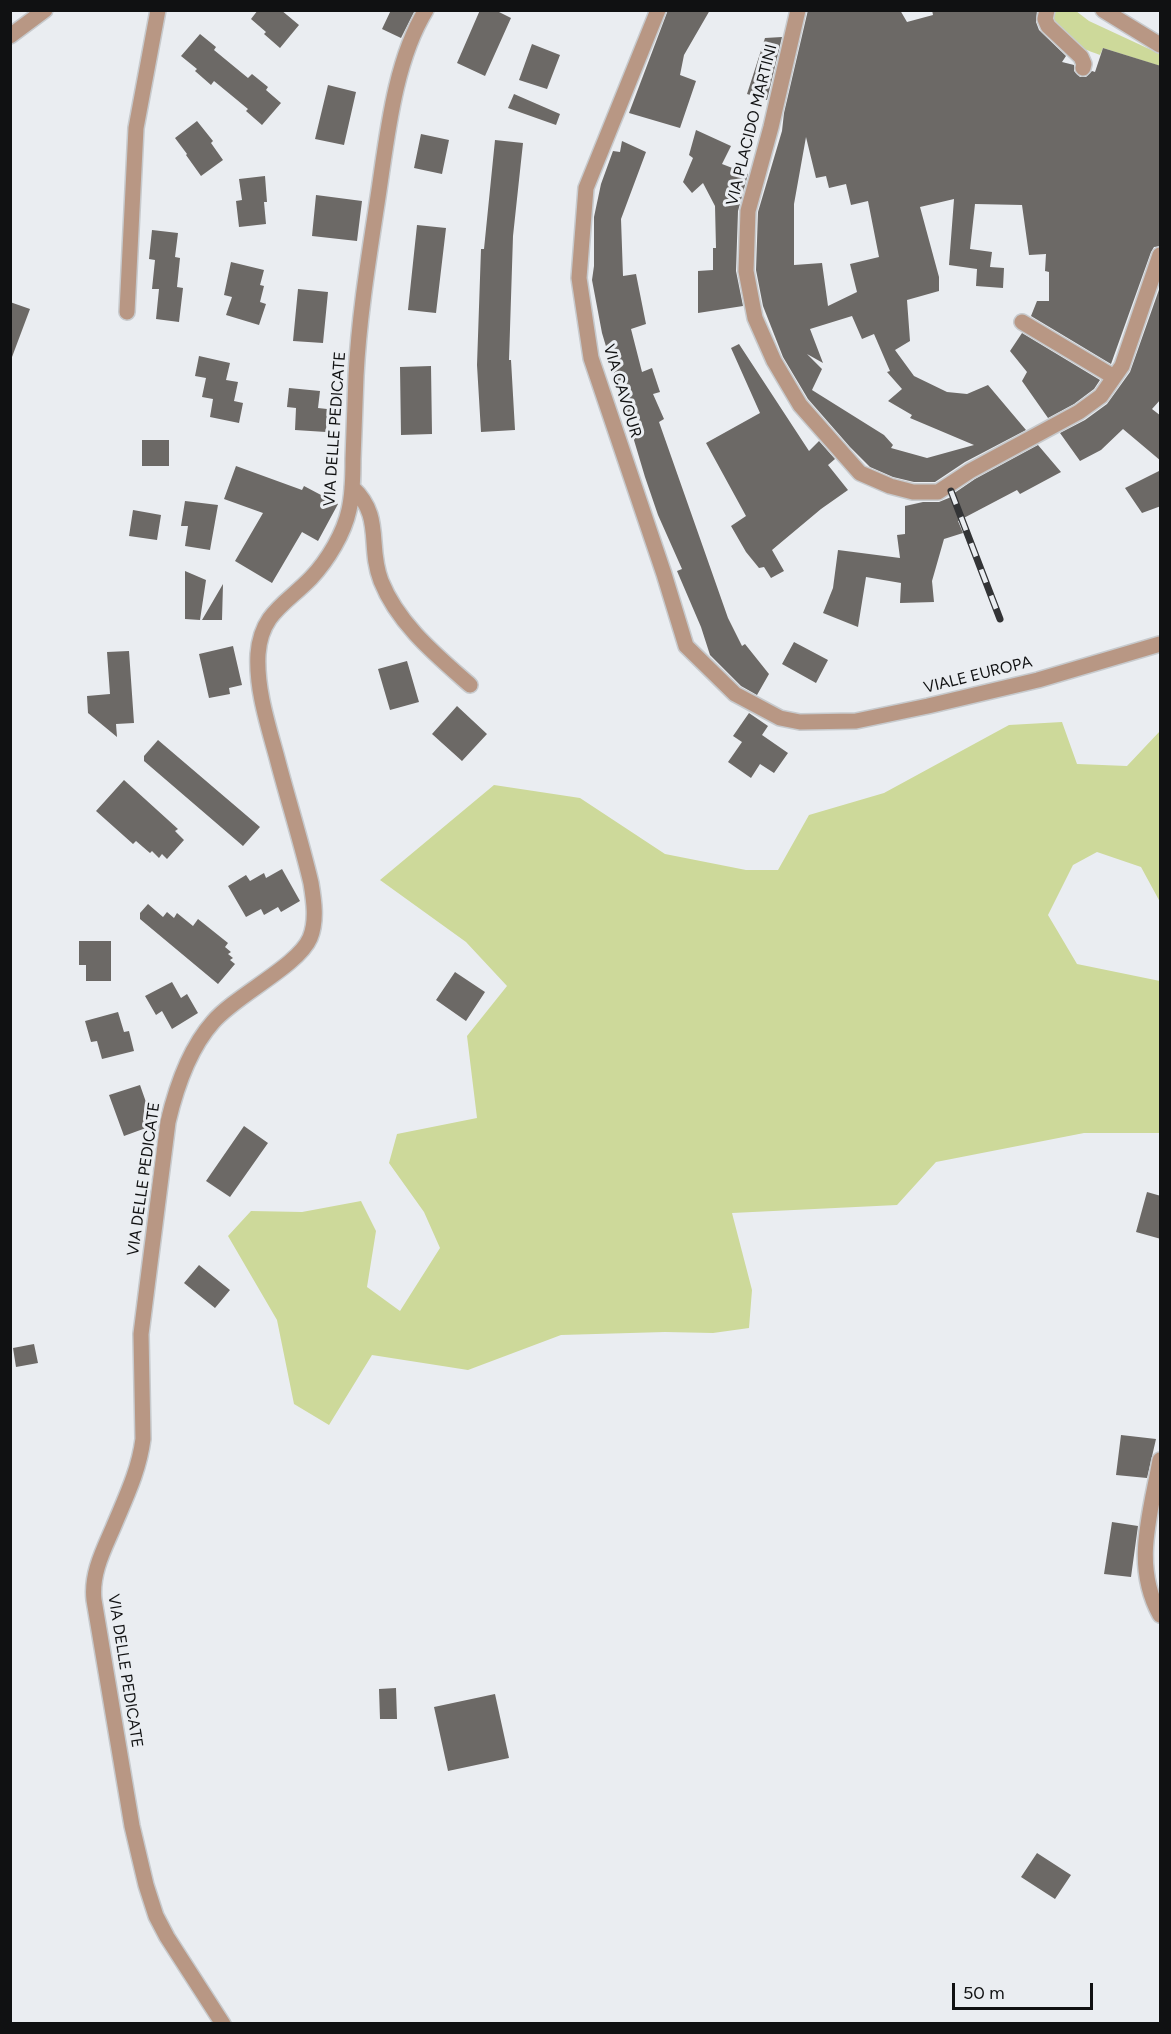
<!DOCTYPE html>
<html>
<head>
<meta charset="utf-8">
<style>
	body { margin:0 }
	#map { position:relative; width:1171px; height:2034px; overflow:hidden; background:#eaedf1; font-family:Figtree,sans-serif }
	canvas { display:block }
	.frame { position:absolute; inset:0; border:12px solid #101112; pointer-events:none }
	.scale { position:absolute; left:952px; top:1983px; width:141px; height:27px; box-sizing:border-box; border:3px solid #101112; border-top:0; padding-left:8px; font-size:18px; line-height:21px; white-space:nowrap; color:#101112; -webkit-text-stroke:4px #eaedf1; paint-order:stroke }
</style>
</head>
<body>
<div id="map">
<canvas width="1171" height="2034"></canvas>
<div class="frame"></div>
<div class="scale">50 m</div>
</div>
<script>
const ctx = document.querySelector('canvas').getContext('2d');
ctx.lineJoin = 'round';
function paint(path, color) { ctx.fillStyle = color; ctx.fill(path, 'evenodd'); }
function trace(path, color, width, dash) { ctx.strokeStyle = color; ctx.lineWidth = width; ctx.lineCap = dash ? 'butt' : 'round'; ctx.setLineDash(dash || []); ctx.stroke(path); }
function label(font, color, halo, rows, align = 'center') {
  ctx.font = font + ' Figtree,sans-serif'; ctx.lineWidth = 6; ctx.setLineDash([]); ctx.textBaseline = 'middle'; ctx.strokeStyle = halo; ctx.fillStyle = color; for (const [text, x, y, turn = 0] of rows) {
    ctx.save(); ctx.translate(x, y); ctx.rotate((+turn || 0) * Math.PI / 180); ctx.textAlign = isNaN(turn) ? turn : align; if (halo) ctx.strokeText(text, 0, 0); ctx.fillText(text, 0, 0); ctx.restore();
  }
}
paint(new Path2D(`
	M1051 11H1076L1089 21 1160 54V66L1103 48 1100 55C1076 46 1055 40 1051 11Z
	M1062 722 1077 764 1127 766 1160 731V902L1141 867 1097 852 1073 865 1048 915 1077 964 1160 981V1133H1084L936 1162 897 1205 732 1213 752 1290 749 1328 713 1333 665 1332 561 1335 468 1370 372 1355 329 1425 294 1404 277 1320 228 1236 251 1211 302 1212 361 1201 376 1231 367 1287 400 1311 440 1248 424 1212 389 1163 397 1134 477 1118 467 1036 507 986 466 942 380 880 494 785 580 798 665 854 746 870H778L809 815 884 793 1009 725Z`), '#cdd99a');
paint(new Path2D(`
	M258 10H281L299 25 280 48 264 34 266 32 251 19Z
	M391 10H415L401 38 382 29Z
	M480 10H495L511 18 485 76 457 63Z
	M668 10H710L684 55 680 75 696 81 680 128 629 113Z
	M808 10H900L907 22 933 15 932 10H1037L1036 22 1039 30 1066 56 1062 62 1074 65V71L1080 77H1086L1092 71 1095 72 1103 48 1161 66V246L1154 247 1151 252 1111 364 1031 316 1037 301H1049V272L1045 271 1046 254 1029 255 1022 205 975 204 970 249 992 252 990 267 1004 268 1003 288 976 286 977 269 949 265 954 199 920 207 939 277V291L907 300 910 341 895 350 914 376 947 392 967 394 988 385 1026 430 965 462 935 482H914L893 477 870 467 850 447 808 399 783 357 763 306 756 270 758 212 782 131 784 113ZM806 137 816 178 826 176 829 188 846 184 851 205 868 201 879 257 850 264 857 292 828 306 822 263 794 265V204ZM852 316 862 339 874 334 890 371 887 372 902 389 888 401 912 415 910 418 974 445 927 458 891 448 893 445 884 435 812 390 822 369 807 354 823 363 810 329Z
	M200 34 216 47 214 50 248 78 252 74 268 87 266 90 281 103 262 125 246 111 248 109 214 81 211 85 195 71 197 69 181 56Z
	M782 37 767 100 747 94 765 38Z
	M532 44 560 55 547 89 519 80Z
	M328 85 356 92 344 145 315 139Z
	M514 94 560 114 556 125 508 108Z
	M197 121 213 141 211 143 223 160 201 176 186 155 187 154 175 138Z
	M696 130 731 146 722 164 748 174 738 211 736 271 743 306 698 313V271L713 270V248H716L715 206 703 183 692 193 683 182 693 158 689 155Z
	M421 134 449 140 442 174 414 168Z
	M495 140 523 143 513 236 509 360H511L515 430 481 432 477 365 481 249H484Z
	M622 141 646 152 621 219 623 276 636 274 646 324 631 329 642 372 652 368 660 392 653 394 664 419 659 422 728 618 742 646 745 644 769 674 757 695 741 686 710 655 701 627 677 571 682 569 658 515 645 477 602 333 592 280 594 266V217L601 184 613 151 620 152Z
	M265 176 267 202H264L266 224 239 227 236 201 242 200 239 179Z
	M316 195 362 201 357 241 312 236Z
	M417 225 446 228 436 313 408 310Z
	M152 230 178 233 175 257 180 258 177 287 183 288 179 322 156 319 159 289H152L155 260 149 259Z
	M231 262 264 270 260 285 264 286 260 302 266 304 259 325 226 315 232 297 224 295Z
	M1161 284V399L1152 409 1161 416V461L1123 429 1101 450 1080 461 1060 433 1085 420 1107 404 1130 372Z
	M298 289 328 292 323 343 293 341Z
	M10 302 30 309 12 357H10Z
	M1022 333 1100 380 1094 389 1074 404 1048 418 1022 381 1027 372 1010 351Z
	M739 344 809 451 819 441 835 459 828 465 848 490 821 509 772 550 784 571 771 578 764 567 759 568 746 552 731 526 746 516 706 443 760 413 731 348Z
	M199 356 230 363 226 380 238 382 234 401 243 403 239 423 210 417 213 399 202 397 206 378 195 376Z
	M431 366 432 434 401 435 400 367Z
	M289 388 320 391 318 408 327 409 326 432 295 430 296 408 287 407Z
	M142 440H169V466H142Z
	M1038 445 1061 472 1020 494 1017 490 958 521 963 533 944 539 932 581 934 602 900 603 901 583 866 577 858 627 823 613 833 588 838 550 900 558 897 535 905 534V506L923 502H939L956 495 953 494 975 479Z
	M236 466 302 490 304 486 338 504 318 541 302 532 272 583 235 561 263 513 224 499Z
	M1161 470V506L1142 513 1125 488Z
	M185 501 218 505 210 550 185 546 188 526H181Z
	M133 510 161 515 157 540 129 536Z
	M185 571 206 580 200 620 185 619Z
	M223 584 222 620H202Z
	M794 642 828 660 816 683 782 664Z
	M233 646 242 685 229 688 230 694 209 698 199 654Z
	M129 651 134 723 116 724 117 737 88 713 87 696 110 694 107 652Z
	M407 661 419 702 390 710 378 669Z
	M457 706 487 734 462 761 432 734Z
	M749 713 768 726 762 735 788 753 774 773 760 764 751 778 728 762 742 742 733 736Z
	M158 740 260 827 243 846 144 761V756Z
	M124 780 178 829 175 831 184 840 167 859 162 854 159 858 152 851 150 853 136 841 133 844 96 811Z
	M282 869 300 901 281 912 278 907 264 915 261 909 246 917 228 886 246 875 250 881 264 873 266 878Z
	M148 904 163 917 167 912 174 918 177 913 193 926 198 919 228 943 225 947 231 952 228 954 233 958 230 960 235 964 218 984 140 919V913Z
	M79 941H111V981H86V965H79Z
	M455 972 485 992 466 1021 436 1000Z
	M172 982 181 998 187 994 198 1013 172 1029 162 1011 156 1015 145 996Z
	M118 1012 124 1032 129 1031 134 1051 102 1059 97 1041 91 1042 85 1021Z
	M140 1085 154 1125 124 1136 109 1095Z
	M244 1126 268 1143 230 1197 206 1181Z
	M1147 1192 1161 1196V1239L1136 1232Z
	M199 1265 230 1290 215 1308 184 1283Z
	M34 1344 38 1363 16 1367 13 1348Z
	M1121 1435 1156 1439 1147 1478 1116 1475Z
	M1112 1522 1138 1526 1131 1577 1104 1574Z
	M396 1688 397 1719H380L379 1689Z
	M495 1694 509 1758 448 1771 434 1707Z
	M1037 1853 1071 1875 1055 1899 1021 1877Z`), '#6c6966');
const street = new Path2D(`
	M658 10 586 188 579 278 591 358 664 574 686 646 735 694 780 718 800 722 856 721 928 706 1038 680 1160 644
	M798 10 771 127 748 211 746 271 755 318 774 361 800 405 860 473 890 486 913 492H938L970 471 1079 412 1101 396 1122 366 1160 255
	M1047 10 1045 19 1048 26 1081 57 1084 64 1083 68
	M1103 10 1160 45
	M10 36 45 10
	M127 312 136 128 158 10
	M1022 322 1114 377
	M352 487C384 517 367 545 381 581 398 624 436 655 470 685
	M1160 1460C1151 1513 1132 1564 1160 1615
	M223 2024 167 1937 156 1916 146 1885 132 1826 94 1600C91 1574 103 1551 113 1528 125 1499 139 1471 143 1439L141 1334 168 1122C176 1088 189 1049 213 1022 236 995 298 966 310 938 317 921 314 901 311 883 301 841 288 800 277 758 268 725 256 689 258 654 261 613 286 604 311 578 328 560 344 533 349 510 353 493 353 476 353 459 354 431 355 404 356 376 359 316 369 256 378 197 387 138 394 62 426 10`);
trace(street, '#c7cacd', 18);
trace(street, '#b89784', 15);
const rail = new Path2D(`
	M951 491 1000 619`);
trace(rail, '#333436', 7);
trace(rail, '#eaedf1', 4.5, [14]);
label('16px', '#101112', '#eaedf1', [
	["VIA PLACIDO MARTINI",752,125,-76],
	["VIA CAVOUR",622,391,73],
	["VIA DELLE PEDICATE",335,429,-86],
	["VIALE EUROPA",978,675,-14],
	["VIA DELLE PEDICATE",144,1179,-82],
	["VIA DELLE PEDICATE",125,1671,81]
]);
</script>
</body>
</html>
